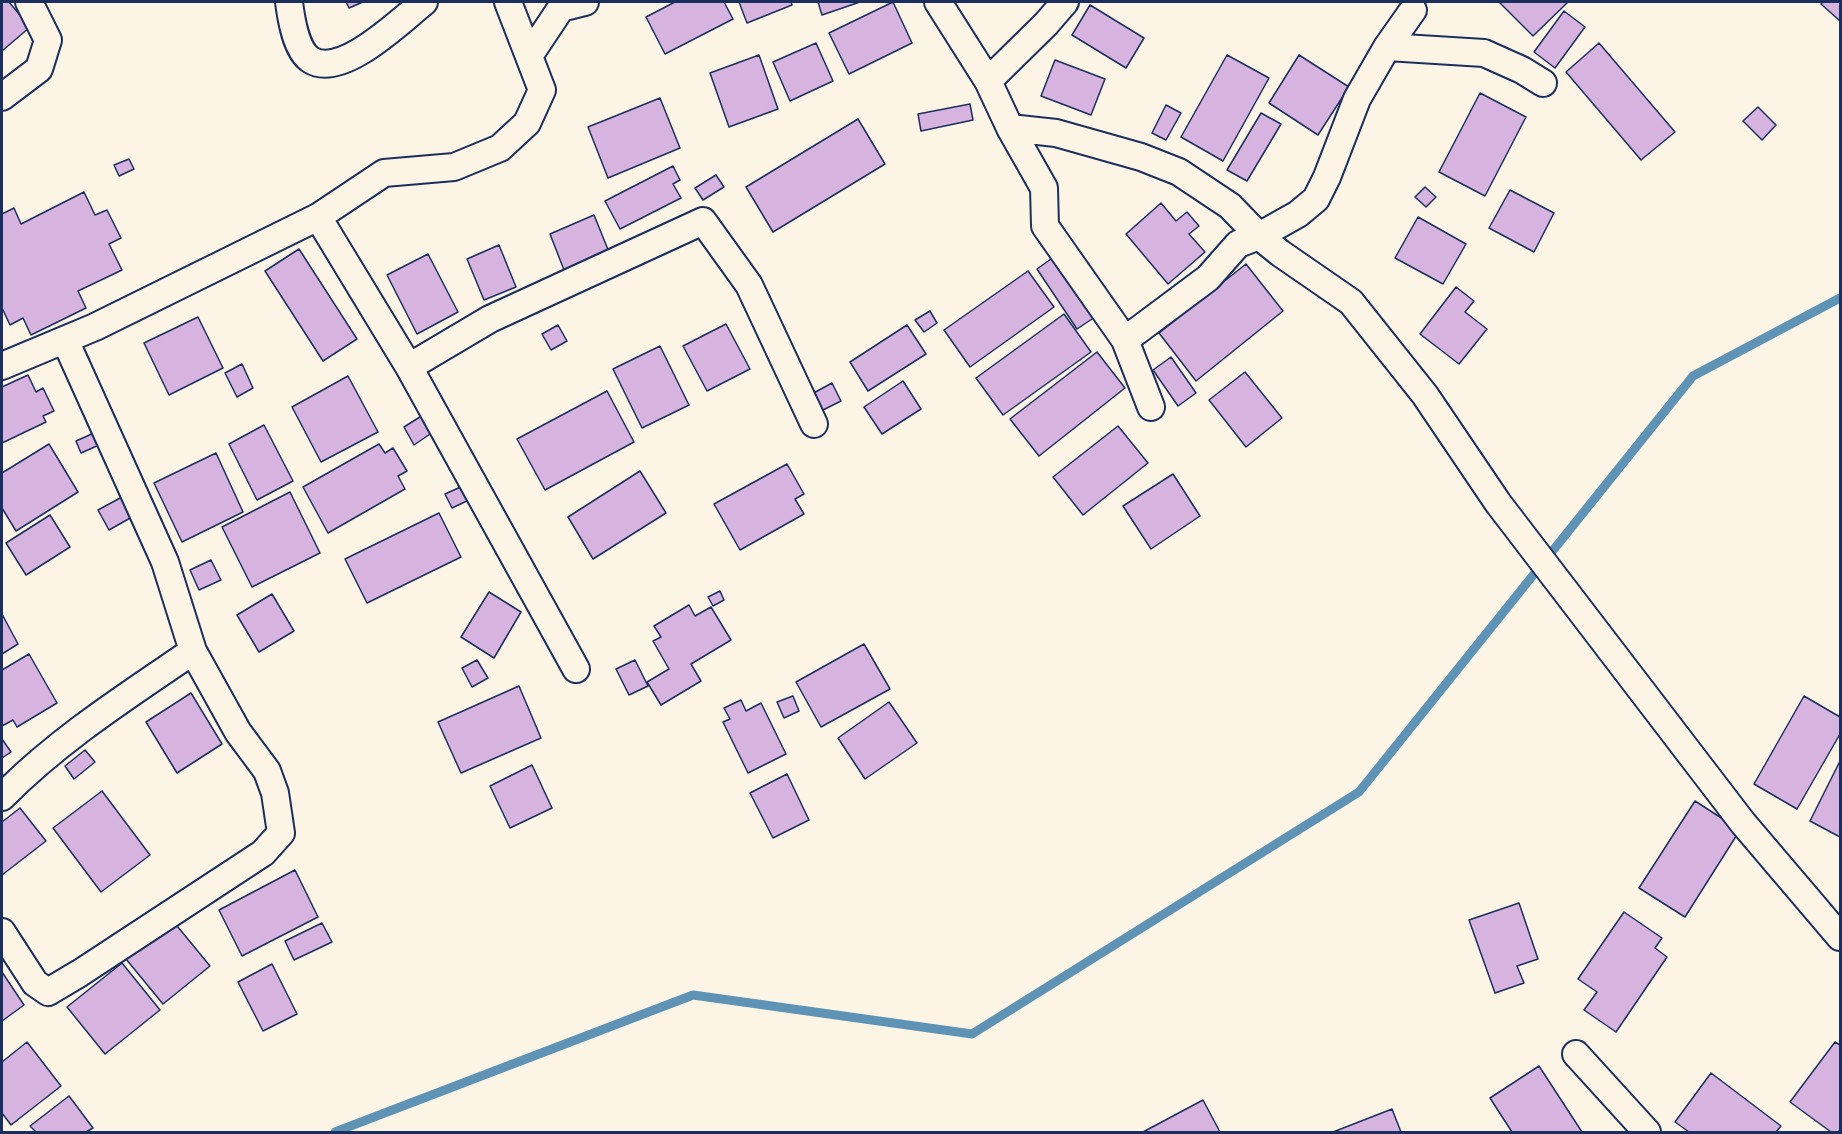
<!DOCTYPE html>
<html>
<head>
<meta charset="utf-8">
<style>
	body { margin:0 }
	#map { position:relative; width:1842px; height:1134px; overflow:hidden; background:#fcf5e5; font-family:Mali,sans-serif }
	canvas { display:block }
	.frame { position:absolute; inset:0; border:3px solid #1b2f5e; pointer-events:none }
</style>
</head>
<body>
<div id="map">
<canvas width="1842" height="1134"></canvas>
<div class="frame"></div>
</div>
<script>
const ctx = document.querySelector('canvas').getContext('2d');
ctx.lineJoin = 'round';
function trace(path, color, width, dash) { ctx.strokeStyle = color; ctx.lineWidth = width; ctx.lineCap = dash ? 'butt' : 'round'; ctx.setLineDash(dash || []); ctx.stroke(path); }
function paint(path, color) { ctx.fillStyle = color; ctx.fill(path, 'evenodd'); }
trace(new Path2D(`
	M335 1132 693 995 972 1034 1359 792 1693 376 1840 298`), '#5f93b5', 9);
const building = new Path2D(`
	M2 2H9L30 27 2 51Z
	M346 2H363L349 8Z
	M675 2H724L733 19 665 54 646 17Z
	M739 2H791L792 5 747 23Z
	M818 2H860L822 15Z
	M893 2 912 43 849 74 829 33Z
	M1499 2H1568L1533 36Z
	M1823 2H1840V21L1821 4Z
	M1090 5 1144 38 1126 68 1072 35Z
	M1564 11 1585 27 1555 68 1534 52Z
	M816 43 833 81 790 101 773 62Z
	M1599 43 1675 132 1641 160 1566 72Z
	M759 55 778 109 729 127 710 73Z
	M1227 55 1269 78 1223 161 1181 137Z
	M1299 55 1349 87 1318 135 1269 103Z
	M1055 60 1105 79 1091 115 1041 96Z
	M1480 93 1526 117 1485 196 1439 172Z
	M660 98 680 148 608 178 588 127Z
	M970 104 973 120 921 131 918 114Z
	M1166 105 1181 113 1166 140 1152 133Z
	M1758 107 1776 125 1762 140 1743 121Z
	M1261 113 1281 124 1247 181 1227 170Z
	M858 119 885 164 773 232 746 187Z
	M129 159 134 169 119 176 114 165Z
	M673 166 680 180 673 184 681 198 620 229 605 201Z
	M716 175 724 187 703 200 695 188Z
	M1425 187 1436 197 1426 207 1415 197Z
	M1510 190 1554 213 1534 252 1489 228Z
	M84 192 95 215 107 210 121 238 109 244 122 270 78 291 86 308 31 335 23 318 10 325 2 308V214L14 208 21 224Z
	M1161 203 1176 221 1187 212 1199 226 1189 234 1205 252 1168 284 1126 234Z
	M594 215 609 252 564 270 550 234Z
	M1418 217 1466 244 1443 284 1395 258Z
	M499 245 516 287 484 300 467 259Z
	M299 249 357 339 323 361 265 271Z
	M428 254 458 312 417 334 387 275Z
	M1058 254 1098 315 1077 329 1037 269Z
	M1246 264 1283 311 1196 381 1159 333Z
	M1028 271 1054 307 970 367 944 330Z
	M1456 287 1474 301 1465 312 1487 329 1459 364 1420 334Z
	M930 311 937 323 924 332 915 320Z
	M1064 314 1091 352 1003 415 976 378Z
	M198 317 223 368 169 395 144 343Z
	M726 324 750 369 707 391 683 346Z
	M558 325 567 341 551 350 542 334Z
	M907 325 926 354 868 391 850 362Z
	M660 346 689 405 642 428 613 369Z
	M1097 352 1125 388 1039 456 1010 419Z
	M1171 357 1196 393 1178 406 1153 370Z
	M242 364 253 388 237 397 225 373Z
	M1245 372 1282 418 1246 447 1209 400Z
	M28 375 36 392 43 388 54 411 43 416 46 422 2 443V387Z
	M348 376 378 432 321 462 292 407Z
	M903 381 921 409 882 434 864 407Z
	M832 383 841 401 819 412 810 395Z
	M607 391 634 442 545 490 517 439Z
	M423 415 433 432 414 445 404 427Z
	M264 425 293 481 257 500 229 444Z
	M1118 426 1148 463 1083 515 1053 477Z
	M94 433 99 445 81 453 76 441Z
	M49 444 78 492 16 531 2 508V473Z
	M379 444 385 453 393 448 407 471 398 476 405 489 328 533 303 487Z
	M216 453 243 512 182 542 154 483Z
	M787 464 804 494 795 499 804 514 740 550 714 504Z
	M640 471 666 513 593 559 568 517Z
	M1173 474 1200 516 1151 549 1123 506Z
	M465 485 471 499 452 508 445 494Z
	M290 492 320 553 252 587 222 527Z
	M122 497 132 517 109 530 98 510Z
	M439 513 461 557 367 603 345 559Z
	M50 515 70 547 26 575 6 543Z
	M211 560 221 580 199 590 190 570Z
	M720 591 724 600 713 606 708 597Z
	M489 592 521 612 494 658 461 637Z
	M272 594 294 631 259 652 237 615Z
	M689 605 695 616 711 607 731 640 691 664 701 681 661 705 647 682 669 669 653 641 661 637 654 626Z
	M2 614 18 644 2 654Z
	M864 644 890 689 821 727 796 682Z
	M29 654 57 703 17 727 13 720 2 726V670Z
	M477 660 488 678 472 687 462 668Z
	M635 660 648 686 629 695 616 669Z
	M519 686 541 738 461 773 438 722Z
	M191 693 222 744 177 773 146 722Z
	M793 696 799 711 784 718 777 702Z
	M1804 696 1840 717V734L1797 809 1754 784Z
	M741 700 746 711 761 703 786 754 748 773 723 722 730 719 724 708Z
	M889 702 917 743 865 779 838 738Z
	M2 739 11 752 2 758Z
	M85 750 95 762 74 779 65 766Z
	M1840 761V837L1810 821Z
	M532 765 552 808 510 828 490 786Z
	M787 774 809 820 773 838 750 793Z
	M102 791 150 855 101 892 53 828Z
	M1695 801 1740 830 1685 917 1639 888Z
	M20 808 46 841 2 875V822Z
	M295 870 318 917 242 956 219 910Z
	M1519 903 1538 959 1517 966 1524 983 1495 993 1469 920Z
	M1624 912 1662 938 1655 948 1667 957 1616 1032 1584 1010 1597 992 1578 979Z
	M173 921 210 966 163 1004 126 959Z
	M322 923 332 942 294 960 285 941Z
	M122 963 160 1010 105 1054 67 1007Z
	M272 964 297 1014 263 1031 238 982Z
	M2 972 24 1005 2 1021Z
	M27 1042 61 1086 11 1125 2 1113V1062Z
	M1835 1042 1840 1045V1130L1838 1132H1831L1790 1102Z
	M1539 1066 1582 1132H1512L1490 1098Z
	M1711 1073 1781 1126 1776 1132H1689L1675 1122Z
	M69 1096 93 1128 86 1132H36L30 1126Z
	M1203 1100 1220 1132H1143Z
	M1392 1109 1401 1132H1333Z`);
paint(building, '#d6b4df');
trace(building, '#1b2f5e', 1.5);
const street = new Path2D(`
	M289 2C291 18 296 51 311 60 342 79 401 20 424 2
	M938 2 988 81 1010 128 1044 188 1045 226 1125 340 1151 407
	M1387 47 1484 53 1522 70 1543 83
	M529 56 561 8 585 2
	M988 81 1046 24 1065 2
	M2 97 39 69 48 40 29 2
	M1010 128 1056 133 1141 157 1179 172 1230 206 1259 236 1280 253 1351 302 1425 395 1498 503 1743 823 1840 937
	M318 217 409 367 576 669
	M1125 340 1208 278 1238 244 1259 236 1298 214 1316 199 1327 177 1357 99 1387 47 1413 10
	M2 366 95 327 318 217 384 173 454 167 500 148 527 123 542 90 508 2
	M409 367 490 319 703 221 749 285 814 424
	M2 797C58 740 127 696 193 651
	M2 932 35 983 48 992 80 973 263 853 281 833 275 793 267 771 238 732 193 651 165 562 65 340
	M1576 1054 1647 1132`);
trace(street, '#1b2f5e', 30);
trace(street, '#fcf5e5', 26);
</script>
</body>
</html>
